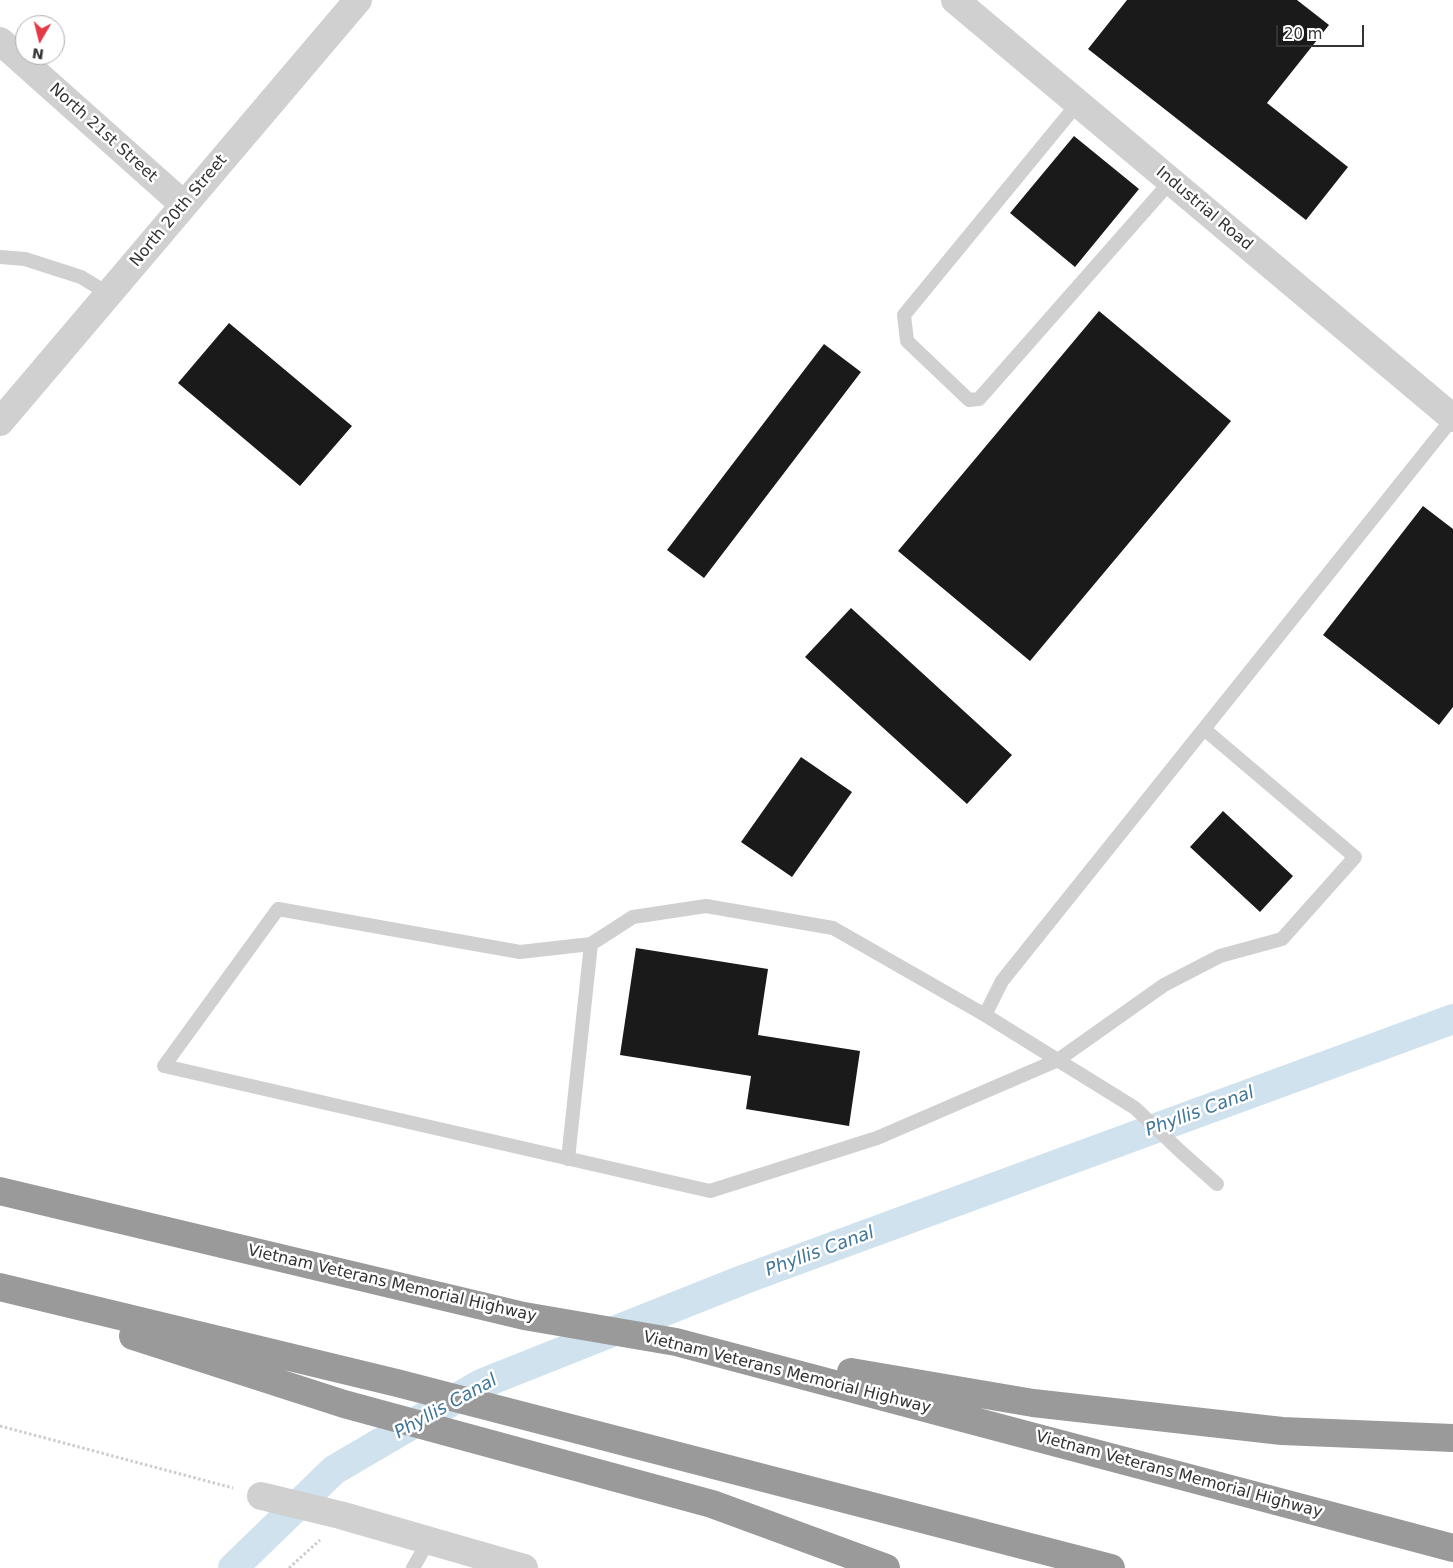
<!DOCTYPE html>
<html>
<head>
<meta charset="utf-8">
<style>
	body { margin:0 }
	#map { position:relative; width:1453px; height:1568px; overflow:hidden; background:#fff; font-family:"DejaVu Sans",sans-serif }
	canvas { display:block }
	.north { position:absolute; left:15px; top:15px; width:50px; height:50px; box-sizing:border-box; background:#fff; border:1px solid #adadad; border-radius:50%; rotate:188deg; font-size:14px; font-weight:700; line-height:20px; text-align:center; color:#333 }
	.north::after { content:''; display:block; margin:auto; width:18px; height:22px; background:#e63946; clip-path:polygon(50% 0,100% 100%,50% 72%,0 100%) }
	.scale { position:absolute; left:1276px; top:25px; width:88px; height:22px; box-sizing:border-box; border:2px solid #333; border-top:0; padding-left:6px; font-size:15px; line-height:18px; white-space:nowrap; color:#333; -webkit-text-stroke:4px #fff; paint-order:stroke }
</style>
</head>
<body>
<div id="map">
<canvas width="1453" height="1568"></canvas>
<div class="north">N</div>
<div class="scale">20 m</div>
</div>
<script>
const ctx = document.querySelector('canvas').getContext('2d');
ctx.lineJoin = 'round';
function trace(path, color, width, dash) { ctx.strokeStyle = color; ctx.lineWidth = width; ctx.lineCap = dash ? 'butt' : 'round'; ctx.setLineDash(dash || []); ctx.stroke(path); }
function paint(path, color) { ctx.fillStyle = color; ctx.fill(path, 'evenodd'); }
function label(font, color, halo, rows, align = 'center') {
  ctx.font = font + ' "DejaVu Sans",sans-serif'; ctx.lineWidth = 5; ctx.setLineDash([]); ctx.textBaseline = 'middle'; ctx.strokeStyle = halo; ctx.fillStyle = color; for (const [text, x, y, turn = 0] of rows) {
    ctx.save(); ctx.translate(x, y); ctx.rotate((+turn || 0) * Math.PI / 180); ctx.textAlign = isNaN(turn) ? turn : align; if (halo) ctx.strokeText(text, 0, 0); ctx.fillText(text, 0, 0); ctx.restore();
  }
}
trace(new Path2D(`
	M233 1568 334 1470 481 1384 745 1279 1453 1019`), '#cfe2ee', 30);
paint(new Path2D(`
	M1127 0H1297L1329 25 1267 103 1348 167 1306 220 1088 49Z
	M1074 136 1139 189 1075 267 1010 213Z
	M1099 311 1231 421 1030 661 898 551Z
	M229 323 352 426 300 486 178 383Z
	M824 344 861 372 704 578 667 550Z
	M1423 506 1453 529V707L1439 725 1323 635Z
	M851 608 1012 755 967 804 805 657Z
	M801 757 852 792 792 877 741 842Z
	M1223 811 1293 876 1260 912 1190 847Z
	M636 948 768 969 758 1035 860 1051 849 1126 746 1109 751 1076 620 1055Z`), '#1a1a1a');
trace(new Path2D(`
	M0 1426 233 1488
	M289 1568 320 1540`), '#cdcdcd', 3, [2.5, 2.5]);
trace(new Path2D(`
	M1078 103 904 315 907 341 969 400 979 399 1171 181
	M0 257 25 259 81 277 109 294
	M985 1015 833 928 706 906 633 917 591 944 520 952 278 909 164 1066 710 1191 877 1138 1058 1060 1164 985 1220 956 1282 939 1355 857 1204 729
	M568 1159 591 944
	M1217 1184 1180 1151 1135 1108 985 1015 1002 981 1453 418
	M413 1568 429 1540`), '#d0d0d0', 14);
trace(new Path2D(`
	M955 0 1453 418
	M0 41 184 205
	M0 422 358 0
	M261 1496 340 1515 524 1568`), '#d0d0d0', 28);
trace(new Path2D(`
	M0 1191 524 1316 676 1342 1453 1548
	M0 1287 397 1383 1111 1568
	M133 1336 344 1404 712 1504 886 1568
	M851 1372 1033 1403 1282 1431 1453 1438`), '#9a9a9a', 28);
label('16px', '#333', '#fff', [
	["North 21st Street",103,133,42],
	["Industrial Road",1204,209,40],
	["North 20th Street",179,211,-50],
	["Vietnam Veterans Memorial Highway",392,1284,13],
	["Vietnam Veterans Memorial Highway",787,1373,14],
	["Vietnam Veterans Memorial Highway",1179,1475,15]
]);
label('italic 18px', '#3f7597', '#fff', [
	["Phyllis Canal",1200,1112,-20],
	["Phyllis Canal",820,1252,-20],
	["Phyllis Canal",446,1407,-29]
]);
</script>
</body>
</html>
